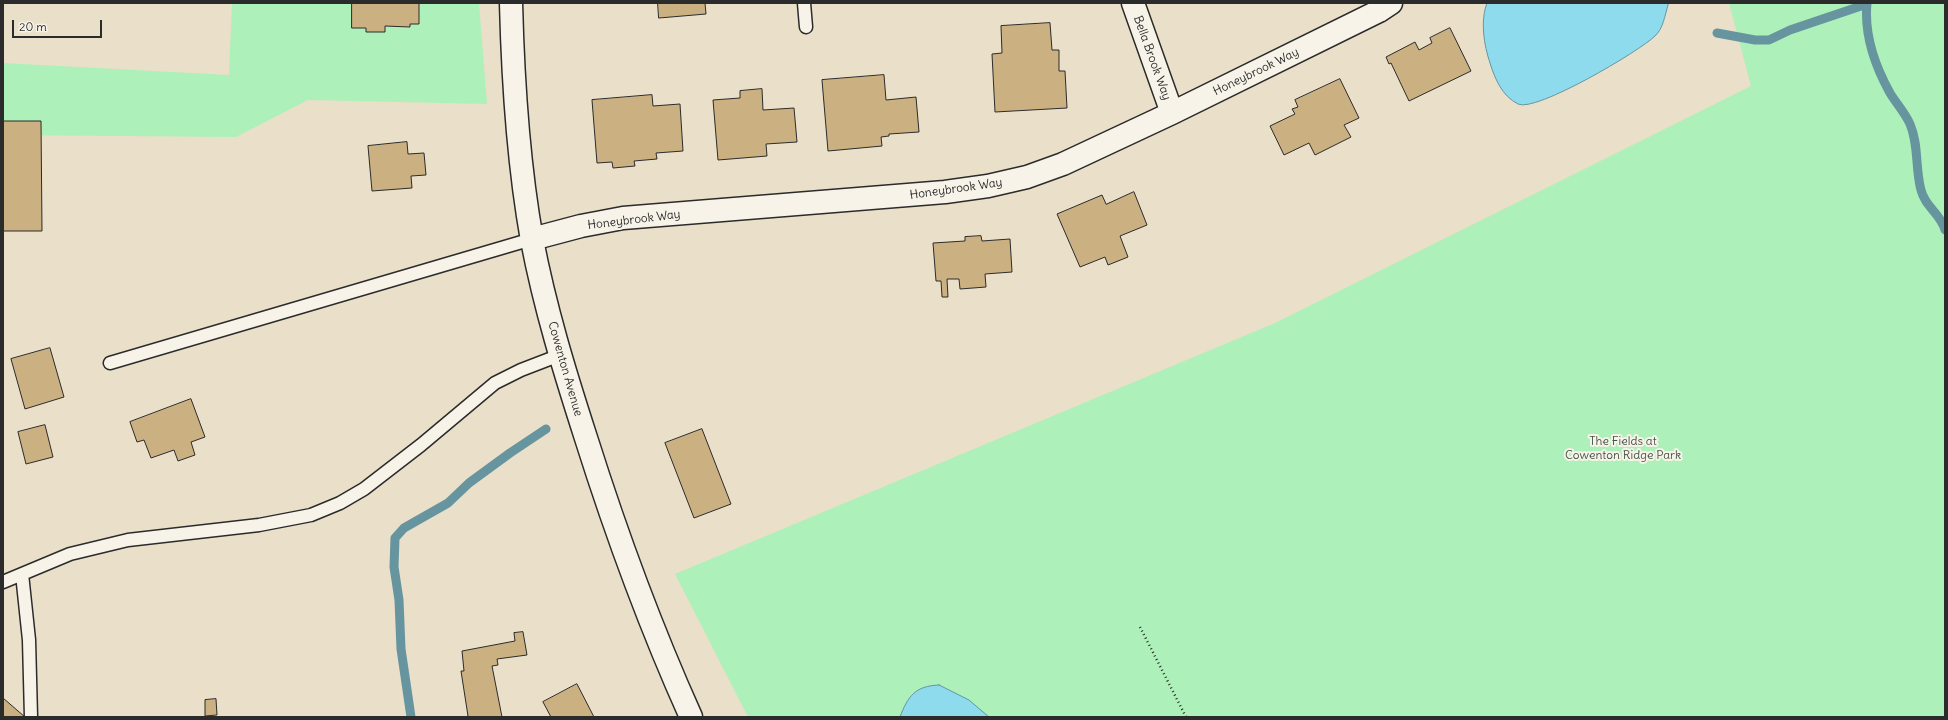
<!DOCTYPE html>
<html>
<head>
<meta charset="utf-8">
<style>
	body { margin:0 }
	#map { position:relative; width:1948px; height:720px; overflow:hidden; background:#eadfc9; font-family:Delius,sans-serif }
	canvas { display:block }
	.frame { position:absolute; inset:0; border:4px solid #2b2b2b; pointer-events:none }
	.scale { position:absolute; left:12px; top:20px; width:90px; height:18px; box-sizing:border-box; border:2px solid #2b2b2b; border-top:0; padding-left:5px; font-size:12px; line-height:14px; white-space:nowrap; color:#2b2b2b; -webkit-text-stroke:3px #f7f3e8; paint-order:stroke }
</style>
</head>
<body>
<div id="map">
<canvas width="1948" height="720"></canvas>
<div class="frame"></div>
<div class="scale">20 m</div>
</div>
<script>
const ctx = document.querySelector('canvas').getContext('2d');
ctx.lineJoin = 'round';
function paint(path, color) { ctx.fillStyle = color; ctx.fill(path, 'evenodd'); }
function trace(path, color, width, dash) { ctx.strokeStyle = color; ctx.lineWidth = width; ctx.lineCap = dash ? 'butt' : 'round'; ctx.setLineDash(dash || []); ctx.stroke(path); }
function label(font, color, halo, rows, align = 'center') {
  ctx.font = font + ' Delius,sans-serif'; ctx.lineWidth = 4; ctx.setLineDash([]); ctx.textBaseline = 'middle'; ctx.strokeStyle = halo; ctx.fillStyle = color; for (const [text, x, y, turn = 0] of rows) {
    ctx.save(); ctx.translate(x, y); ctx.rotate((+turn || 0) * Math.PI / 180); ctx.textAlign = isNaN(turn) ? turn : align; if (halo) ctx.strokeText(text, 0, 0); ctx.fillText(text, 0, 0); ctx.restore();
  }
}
paint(new Path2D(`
	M232 3H479L487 104 308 100 236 137 3 135V63L229 75Z
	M1729 3H1945V717H748L675 574 1275 323 1751 86Z`), '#aef0b9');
const water = new Path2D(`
	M1487 3H1668V5C1665 15 1663 29 1655 36 1640 51 1535 113 1518 104 1502 96 1495 79 1490 63 1484 45 1480 21 1487 3Z
	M939 685 969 700 989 717H900C908 696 915 686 939 685Z`);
paint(water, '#8edbee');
trace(water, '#6695a0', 1);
trace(new Path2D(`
	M1867 3C1864 34 1875 66 1890 93 1896 103 1905 113 1910 124 1919 145 1915 168 1921 190 1925 207 1941 214 1945 230
	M1717 33 1755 40H1769L1790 30 1867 4
	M411 717 401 649 399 600 394 567 395 538 404 528 448 503 469 483 510 453 546 429`), '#6695a0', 9);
const building = new Path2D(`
	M352 3H419V24H410V27L385 26V32H366V28H352Z
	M658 3H705L706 14 659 18Z
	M1050 23 1052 50H1059V71H1065L1067 108 995 112 992 54 1002 53 1001 26Z
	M1450 28 1471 71 1409 101 1391 63 1389 64 1386 57 1415 42 1419 50 1432 43 1430 38Z
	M884 75 886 100 916 97 919 132 889 134V136L881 137 882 146 828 151 822 80Z
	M1340 79 1359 118 1344 125 1351 137 1315 155 1309 143 1284 155 1270 126 1295 114 1292 109 1298 107 1295 100Z
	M762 89 763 110 794 108 797 142 766 144 767 156 718 160 713 100 740 98V91Z
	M652 95 653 106 680 104 683 151 656 153 657 159 634 161 635 166 613 168 612 162 597 163 592 100Z
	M3 121H41L42 231H3Z
	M407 142 408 154 424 153 426 175 411 176 412 188 372 191 368 146Z
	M1134 192 1147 225 1120 236 1128 257 1108 265 1105 257 1080 267 1057 214 1102 195 1106 204Z
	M981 236 982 241 1010 239 1012 272 985 274 986 287 960 289 959 279H947L948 297H942L941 281H936L933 243 965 241V237Z
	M50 348 64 397 25 409 11 359Z
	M191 399 205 437 191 442 195 455 178 461 174 450 151 458 144 440 137 442 130 422Z
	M45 425 53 457 26 464 18 432Z
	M702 429 731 504 694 518 665 443Z
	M523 632 527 655 497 659 498 665 492 666 502 717H466L468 716 461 671H464L462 651 515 641 514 633Z
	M577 684 594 717H551L543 702Z
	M3 698 25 717H3Z
	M216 699 217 715 205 716V700Z`);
paint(building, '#cbb081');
trace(building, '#2b2b2b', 1);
const service = new Path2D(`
	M804 3 806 27
	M110 363 532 239
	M22 574 29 640 31 717
	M3 582 70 554 128 540 259 525 311 515 340 503 364 489 421 445 495 383 521 370 560 355`);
const minor = new Path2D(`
	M1133 3 1172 113
	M532 239 581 226 623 218 945 192 988 186 1027 177 1063 164 1172 113 1379 11 1391 3`);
const tertiary = new Path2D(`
	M511 3C513 83 518 162 532 240 545 308 565 373 586 438 616 533 650 626 691 717`);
trace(service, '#2b2b2b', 15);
trace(minor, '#2b2b2b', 25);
trace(tertiary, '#2b2b2b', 25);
trace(new Path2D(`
	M1140 627 1186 717`), '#2b2b2b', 2.5, [1, 3]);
trace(service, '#f7f3e8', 12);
trace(minor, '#f7f3e8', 22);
trace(tertiary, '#f7f3e8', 22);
label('12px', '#2b2b2b', '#f7f3e8', [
	["Bella Brook Way",1152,58,70],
	["Honeybrook Way",1256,72,-26],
	["Honeybrook Way",956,189,-8],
	["Honeybrook Way",634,220,-7],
	["Cowenton Avenue",565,369,74]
]);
label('12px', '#455247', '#f7f3e8', [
	["The Fields at",1623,442],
	["Cowenton Ridge Park",1623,456]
]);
</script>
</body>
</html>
